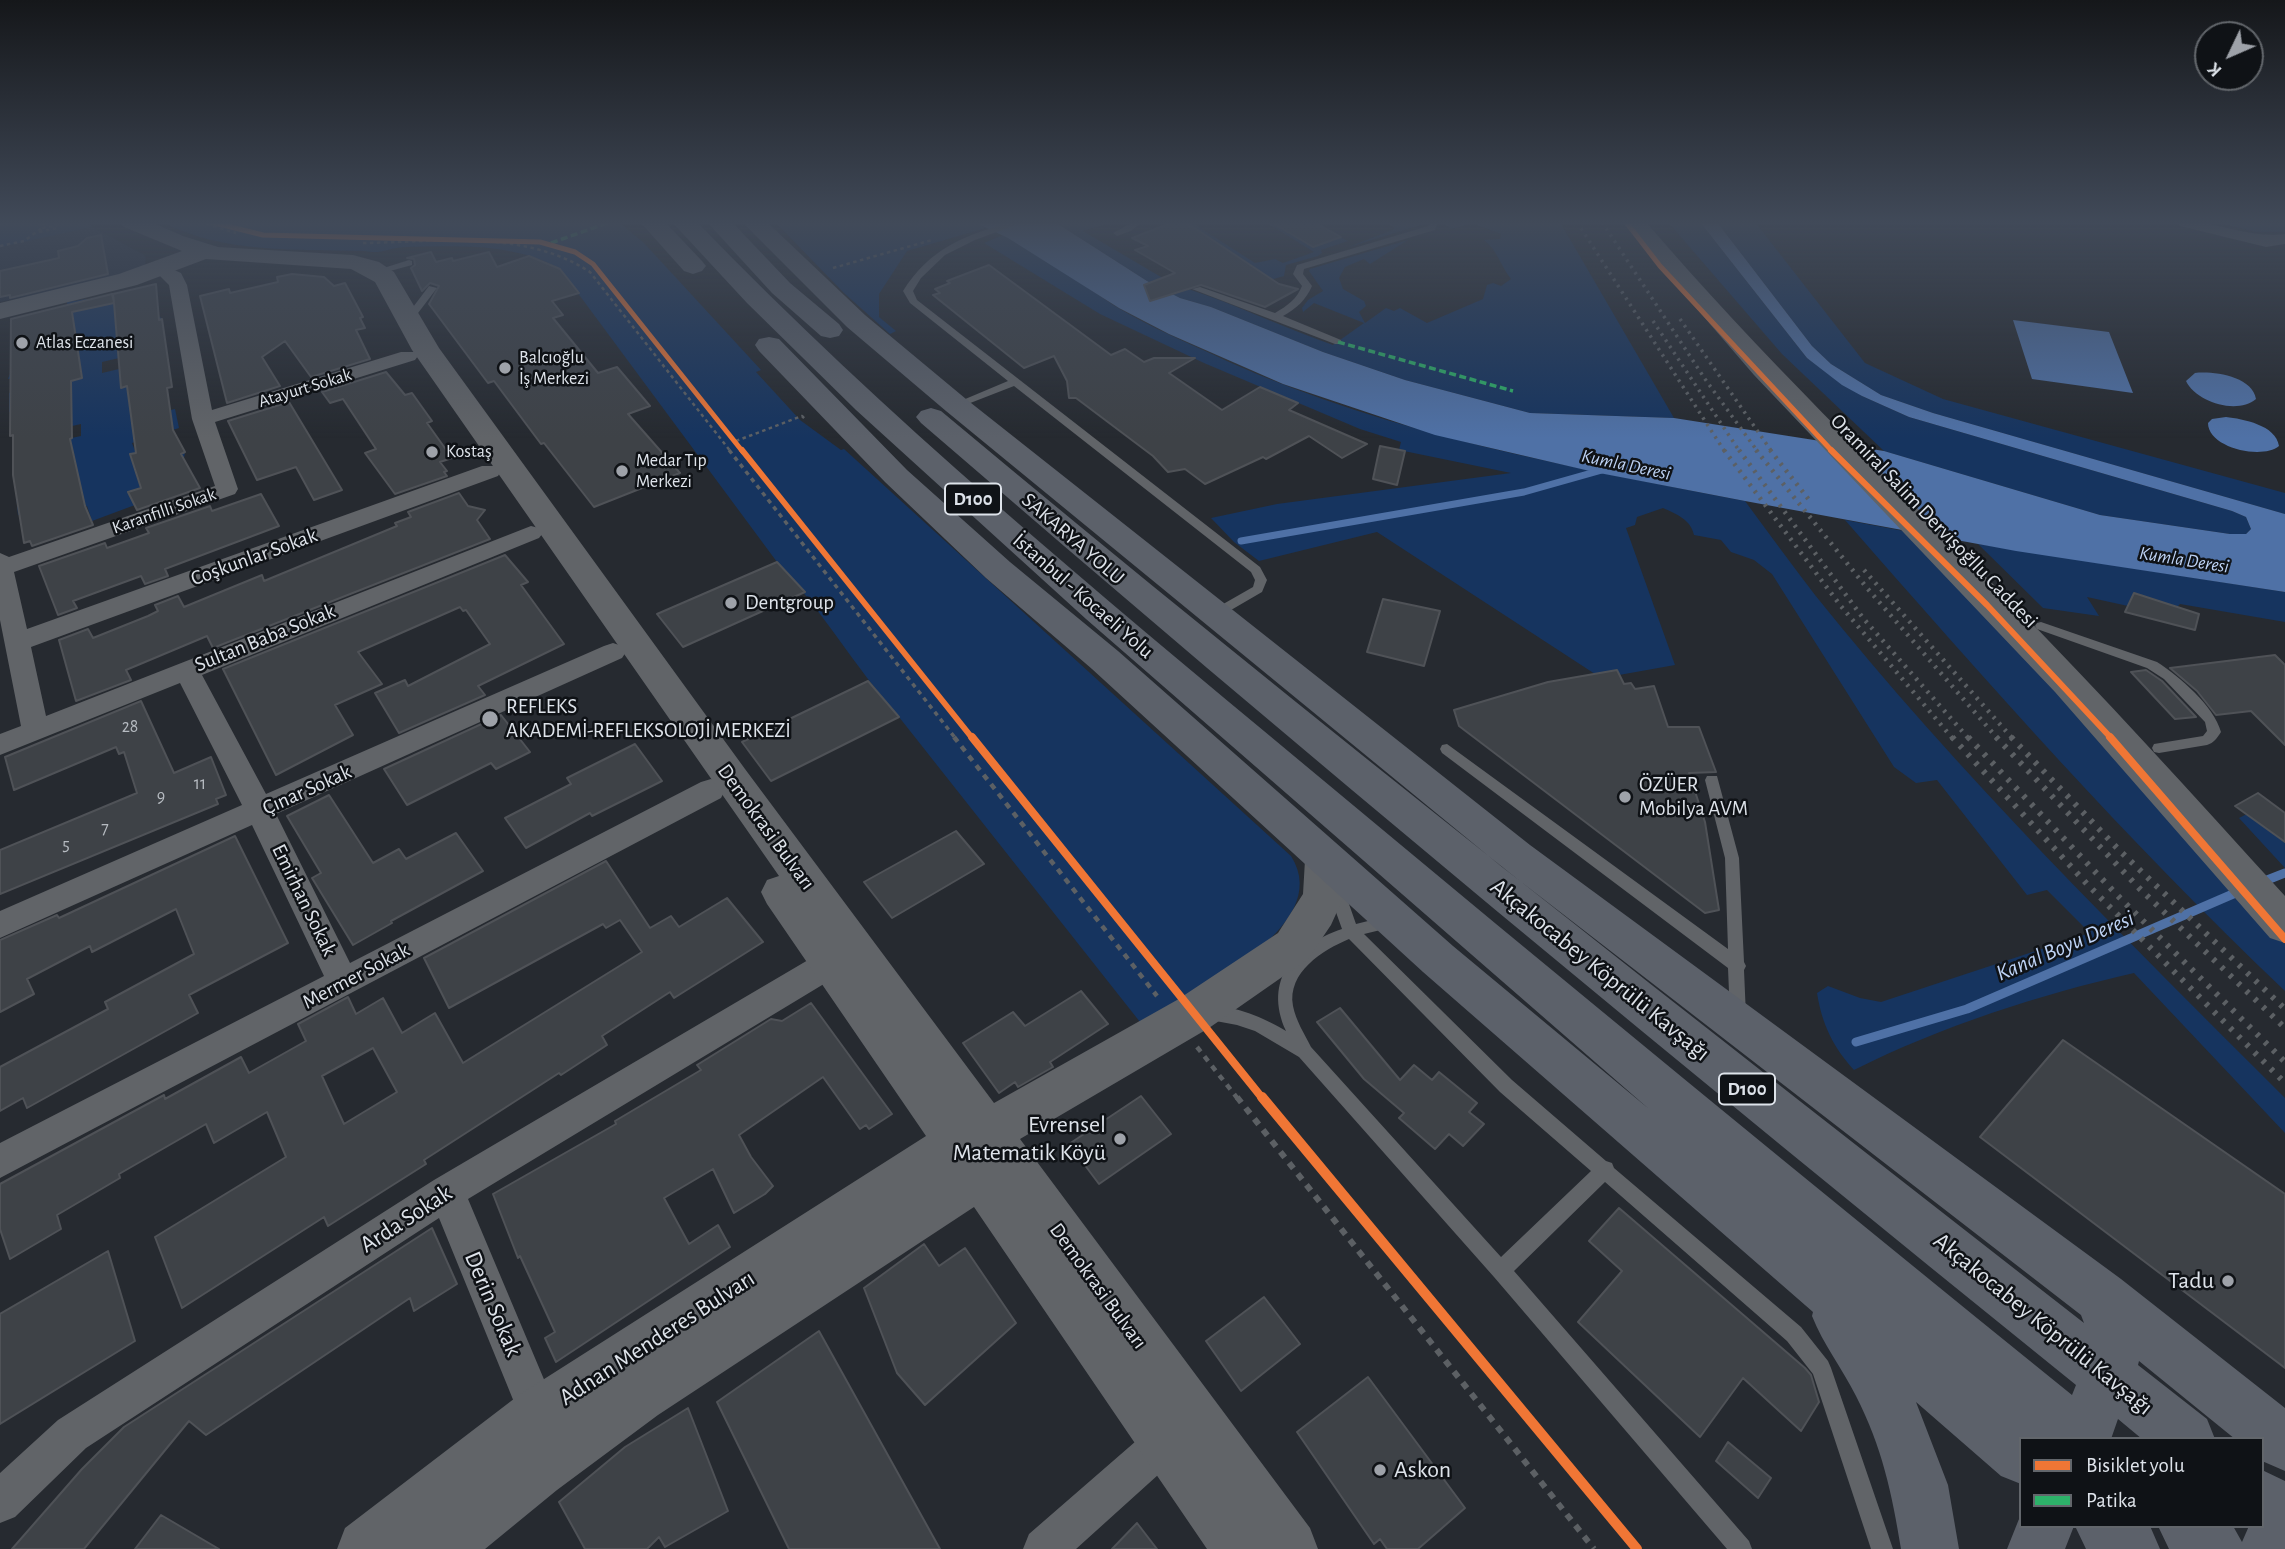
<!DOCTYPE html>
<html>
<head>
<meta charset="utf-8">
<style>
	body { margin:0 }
	#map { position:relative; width:2285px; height:1549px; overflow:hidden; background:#262a30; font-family:"Alegreya Sans",sans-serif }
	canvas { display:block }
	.legend { position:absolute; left:2019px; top:1437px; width:245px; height:91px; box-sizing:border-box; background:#0f1216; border:2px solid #62666b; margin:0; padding:9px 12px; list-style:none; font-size:21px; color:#dee3ea }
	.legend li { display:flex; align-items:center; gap:14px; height:35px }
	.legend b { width:35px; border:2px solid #62666b }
	.north { position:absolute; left:2194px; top:21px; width:70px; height:70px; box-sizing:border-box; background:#0f1216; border:2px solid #62666b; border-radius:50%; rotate:226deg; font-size:19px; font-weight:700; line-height:28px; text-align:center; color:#dee3ea }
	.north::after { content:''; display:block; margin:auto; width:24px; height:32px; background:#9ea2a9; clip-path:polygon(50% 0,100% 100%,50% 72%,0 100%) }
</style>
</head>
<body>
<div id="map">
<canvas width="2285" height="1549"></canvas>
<ul class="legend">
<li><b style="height:9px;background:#f07635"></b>Bisiklet yolu</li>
<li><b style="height:9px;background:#2db169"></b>Patika</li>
</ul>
<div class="north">K</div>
</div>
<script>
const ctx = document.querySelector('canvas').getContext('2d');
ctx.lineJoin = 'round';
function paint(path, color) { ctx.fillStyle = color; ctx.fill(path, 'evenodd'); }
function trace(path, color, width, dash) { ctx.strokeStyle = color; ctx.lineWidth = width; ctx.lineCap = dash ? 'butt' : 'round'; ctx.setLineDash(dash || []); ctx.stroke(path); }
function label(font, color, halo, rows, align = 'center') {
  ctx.font = font + ' "Alegreya Sans",sans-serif'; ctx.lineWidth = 5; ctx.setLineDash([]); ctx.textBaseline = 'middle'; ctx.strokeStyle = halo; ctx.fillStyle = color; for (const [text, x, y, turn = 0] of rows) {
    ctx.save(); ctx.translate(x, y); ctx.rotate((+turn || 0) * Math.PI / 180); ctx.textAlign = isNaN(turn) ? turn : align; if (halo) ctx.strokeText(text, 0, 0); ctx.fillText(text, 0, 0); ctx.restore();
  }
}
paint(new Path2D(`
	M92 227 143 254 146 257 145 265 127 276 0 302V245Z`), '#262f3e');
paint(new Path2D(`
	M0 222H86L92 227 0 247Z
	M162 222 620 223 644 243 761 370 756 372 800 420 841 450 844 449 1291 856C1337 928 1188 994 1140 1022L899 717C855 667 822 610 777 562L560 269C514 243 458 246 407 247 391 247 381 255 365 251 298 249 223 254 162 222Z
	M775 222H974L986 228 907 251 879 294V317L896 331 890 334 844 293Z
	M1055 222H1105L1103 225 1083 231 1183 290 1188 289C1237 305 1284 328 1333 345L1364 323 1314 303 1303 312 1302 308 1308 300 1323 291 1309 271 1310 269 1408 240 1370 264 1364 259 1345 267 1339 278 1343 289 1364 301 1366 306 1359 312 1365 323 1386 308 1394 311 1400 308 1427 323 1483 299 1487 285 1493 283 1501 286 1511 279C1500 265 1498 251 1484 240L1500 239 1501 234 1472 223 1452 229 1441 222H1560L1674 418 1530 413 1405 380 1323 352 1211 307 1180 298 1147 281Z
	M1181 222H1191L1255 263 1275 259 1283 263 1314 252 1265 222H1271L1313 247 1340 237 1348 241 1321 250 1322 253 1318 256 1286 265 1284 276 1270 280Z
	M1387 222H1424V224L1346 248 1392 230 1394 228Z
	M1668 222H1700L1807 358 1862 396 1909 417 2232 511 2246 517 2251 529 2246 534H2230L2100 515 1884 451 1782 354Z
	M1717 222H1755L1865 363 1943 399 2285 493V514L1933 413 1881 395 1831 364 1812 346Z
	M2215 222H2284L2285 232H2256Z
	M1003 235C1042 253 1079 283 1115 306 1151 328 1191 344 1229 362 1393 435 1570 467 1745 501 1768 532 1791 564 1815 595 1958 774 2123 936 2285 1098V1133L2134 973C2038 995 1942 1026 1854 1070 1833 1047 1822 1024 1817 993L1828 986 1860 998 1881 1002 2090 933 2047 890 2027 895 1937 780 1916 783 1894 767 1772 574 1754 560 1731 552 1721 540 1694 535C1691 520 1677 514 1663 508L1637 517 1635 525 1626 528 1675 665 1619 675 1617 670 1595 674 1377 532 1259 561 1234 542 1211 518 1277 504 1511 473 1399 450 1401 442 1360 429 1204 363 1100 314 984 243Z
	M87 299 88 304 115 302 116 314 158 305 159 308 115 318 116 327 160 317 162 319 118 329 166 347 102 362V373L136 365 122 387 127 386 129 398 167 388 169 397 131 406 132 419 175 409 179 428 132 443 136 453 131 454 136 468 185 452 184 458 136 475 141 488 128 493 135 505 92 521 87 506 69 512 66 500 18 515 16 494 78 475 75 462 14 480 13 471 67 457V439L81 436V424L18 438 70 398 9 412V393L71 377 70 364 8 379 11 371 65 345 10 358 12 356 73 323 10 338 68 313 67 302Z
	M1845 520 1904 531 2047 675 2285 944V991C2129 843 1986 681 1845 520Z
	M1978 544 2285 592V622L2180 604 2177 607 2134 593 2128 606 2087 597 2099 616 2043 608Z
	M2247 814 2285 838V868L2239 818Z`), '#16345f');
paint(new Path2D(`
	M974 222H1055L1147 281 1180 298 1211 307 1323 352 1405 380 1530 413 1674 418 1884 451 2100 515 2230 534H2246L2251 529 2246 517 2232 511 1909 417 1862 396 1842 385 1807 358 1700 222H1717L1812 346 1831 364 1881 395 1933 413 2285 514V592L2016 551 1745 501 1594 472 1435 435 1283 384 1169 334 1119 308 1008 238Z
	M2013 320 2109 332 2133 393 2032 379Z
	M2195 373C2213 371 2252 376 2256 399 2237 415 2196 402 2186 381Z
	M2226 417C2243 419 2276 425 2279 446 2262 460 2208 448 2208 423L2212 419Z`), '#4f71a6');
trace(new Path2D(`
	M1241 541 1524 492 1602 470`), '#4f71a6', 7);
trace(new Path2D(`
	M2262 882 2285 873
	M1856 1042 1967 1009 2240 891`), '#4f71a6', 9);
const building = new Path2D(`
	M1173 222H1181L1196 229 1279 284 1298 289 1265 307 1201 285 1150 301 1144 285 1175 273 1135 250 1148 246 1132 238Z
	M1271 222H1314L1341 237 1313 247Z
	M101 235 108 274 10 298V295L0 297V271L59 258 58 251 78 246 87 238Z
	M431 252 436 262 452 258 453 261 489 252 497 267 529 256 560 269 579 293 552 301 563 315 553 318 598 373 617 367 650 406 628 414 680 473 594 507 544 443 541 444 494 381 488 383 429 304 439 286 430 283 422 291 411 268 415 265 414 259 407 258Z
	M989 265 1111 355 1125 349 1144 362 1154 358H1195L1169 373 1222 410 1260 387 1298 403 1289 410 1367 444 1342 458 1309 436 1266 459 1263 457 1205 484 1185 469 1168 472 1153 456 1076 398H1069L1067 381 1054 356 1024 368 933 295 940 293 935 289 950 283 947 281Z
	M292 274 324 277 334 286 345 283 363 317 360 318 365 328 356 330 370 359 311 377 285 341 262 357 280 386 227 403 200 296 229 289 230 293 278 282 277 277Z
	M156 284 159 320 162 319 172 387 167 388 173 430 185 452 181 454 200 488 137 510 128 492 141 488 130 454 136 453 127 386 121 388 114 303 72 312 82 378 71 381 72 438 70 439 85 506 93 525 32 546 30 541 24 543 13 475V435L10 436 11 319 112 294 114 302 113 294Z
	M386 372 405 395 412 393 432 421 427 423 452 458 440 462 447 471 444 472 447 476 395 494 365 453 376 449 343 399 330 403 322 392Z
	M289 402 342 490 314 500 296 467 257 480 228 421Z
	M1380 446 1405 451 1397 485 1373 479Z
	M459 493 468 506 485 510 477 520 490 539 213 648 207 636 126 670 131 680 76 701 59 640 88 629 93 638 148 616 158 611 155 605 178 596 184 607 262 575 264 581 397 526 395 523 411 517 408 512Z
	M261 494 279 526 165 569 168 576 145 584 141 576 73 601 77 608 58 615 39 566 105 543 107 548 149 533 146 528 210 506 212 511Z
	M505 555 528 582 521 585 564 644 478 686 485 695 399 733 375 693 405 680 408 686 490 644 466 610 463 611 460 607 358 652 382 684 335 705 353 735 276 775 223 669Z
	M777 562 805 592 683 647 657 614Z
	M2134 593 2199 614 2195 630 2125 612Z
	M1383 599 1440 611 1424 666 1367 652Z
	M2275 655 2285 665V745L2251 711 2216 715 2197 691 2170 668Z
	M1617 670 1624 684 1631 683 1635 689 1654 686 1668 727H1699L1716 772 1689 773 1705 822 1719 910 1705 913 1459 726 1454 710 1548 682Z
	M2146 670 2162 681 2196 717 2175 719 2131 672Z
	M868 681 899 717 771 781 742 742Z
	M141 701 174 773 211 757 226 795 216 799 218 804 0 894V850L137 793 124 752 119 754 116 747 14 790 5 757Z
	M501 715 530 752 496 769 491 763 407 805 384 769Z
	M635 744 662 781 592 816 590 813 526 848 505 818 571 784 567 778Z
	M2258 793 2285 813V842L2235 806Z
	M329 795 373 863 399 849 406 859 456 833 483 871 391 921 392 923 353 945 312 878 321 873 287 816Z
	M956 831 984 864 892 918 864 882Z
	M235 836 288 943 189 995 198 1013 27 1108 23 1098 0 1111V1067L108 1009 105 1002 194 954 176 909 92 952 90 946 27 979 34 994 0 1012V940L57 915 59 918Z
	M606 861 650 928 671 916 679 927 727 898 763 942 674 998 670 992 602 1036 607 1045 561 1075 559 1073 424 1160 426 1164 328 1226 324 1217 182 1308 155 1237 286 1157 267 1112 214 1143 206 1124 119 1174 120 1178 57 1215 61 1229 10 1259 0 1229V1184L164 1095 165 1099 241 1057 249 1073 306 1041 298 1024 348 997 356 1014 383 998 402 1033 435 1013 463 1063 642 952 620 920 606 928 603 924 449 1008 424 958ZM373 1048 397 1092 344 1124 322 1076Z
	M1081 991 1108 1024 1050 1062 1053 1067 1018 1087 1015 1082 999 1093 963 1043 1013 1012 1025 1026Z
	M811 1003 892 1114 869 1129 866 1125 860 1129 823 1077 739 1135 751 1157 773 1186 765 1194 734 1213 713 1169 664 1198 689 1244 718 1225 730 1247 556 1362 545 1338 555 1332 520 1256 518 1258 493 1194 616 1124 615 1121 701 1070 697 1065 771 1019 782 1021Z
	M1340 1008 1400 1080 1414 1065 1432 1080 1439 1072 1477 1103 1469 1112 1484 1124 1463 1146 1449 1134 1435 1149 1399 1118 1404 1113 1364 1079 1317 1022Z
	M2063 1040 2285 1194V1368L1980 1137Z
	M1141 1096 1171 1134 1099 1184 1069 1144Z
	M1619 1208 1805 1368 1811 1375 1819 1402 1801 1431 1743 1378 1700 1437 1578 1322 1622 1271 1589 1241Z
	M432 1228 457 1284 414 1311 410 1298 206 1435 189 1421 84 1549H12L82 1469 124 1427Z
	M924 1244 939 1266 965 1248 1016 1323 925 1405 897 1373 864 1288Z
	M108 1251 135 1341 0 1424V1314Z
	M1264 1297 1300 1344 1241 1391 1206 1341Z
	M819 1331 940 1549H789L717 1402Z
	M1368 1377 1465 1508 1418 1549H1387L1380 1539 1374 1544 1297 1432Z
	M688 1408 728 1511 665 1547 659 1537 647 1549H585L559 1502 625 1447Z
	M1728 1442 1771 1478 1758 1498 1716 1461Z
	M161 1515 219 1549H135Z
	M1137 1523 1157 1549H1112Z`);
paint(building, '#3e4247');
trace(building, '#4f5257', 2);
trace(new Path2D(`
	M200 222 236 233
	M0 224 8 222
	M43 224 52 222
	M42 228 59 225
	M39 232 57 228 59 222
	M363 243C438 242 524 229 590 272L731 452
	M0 246 24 241 42 228 40 222
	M833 268 932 240
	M736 441 802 416 805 419`), '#5c6064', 2.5, [3.5, 3.5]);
trace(new Path2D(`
	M729 450 956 739`), '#5c6064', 3.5, [4.5, 4.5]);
trace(new Path2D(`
	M954 737 1157 996
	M1197 1047 1238 1099`), '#5c6064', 4.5, [6, 6]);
trace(new Path2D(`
	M1237 1097 1594 1549`), '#5c6064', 6, [7, 7]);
paint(new Path2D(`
	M1012 222H1024L975 240 945 255 921 278 913 291 917 300 1260 567 1267 580 1262 592 1219 617H1211L1209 614 1211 611 1253 587 1255 580 1251 572 1014 386 960 407H952L951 405 1008 381 910 303 903 291C930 248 965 235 1012 222Z
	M1133 222H1142L1131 231 1117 236 1113 233Z
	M1430 222H1438L1435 230 1304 269 1303 274 1312 286C1306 300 1296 309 1283 316L1341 340V344H1335L1192 289 1200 287 1275 313C1287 306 1297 299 1302 286L1293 274 1297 265 1428 226Z
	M409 260 412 261V265L379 274 374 271Z
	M429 286 437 288 412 321H406L404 319Z
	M2041 622 2157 662C2179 676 2214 706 2221 732 2217 738 2214 743 2207 745L2159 753 2154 752 2152 748 2154 744 2203 736 2207 731 2205 722 2164 679 2147 668 2037 629 2035 626 2037 623Z
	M1447 744 1728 949 1725 858 1705 780 1707 776H1717L1739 858 1744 962 1746 966 1744 970 1746 1016 1744 1021 1738 1023 1732 1021 1730 1016 1728 968 1442 753 1440 749 1442 745Z
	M1335 881 1340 883 1343 887 1356 924 1388 916 1393 917 1396 922 1393 927 1364 934 1512 1080 1606 1161 1612 1163 1614 1168 1801 1327 1828 1361 1831 1368 1893 1549H1871L1813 1374 1787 1341 1605 1182 1514 1271 1749 1541 1752 1549H1727L1494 1277 1299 1057 1255 1031 1237 1025 1205 1019 1203 1014 1205 1009C1228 1001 1266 1019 1286 1031 1263 980 1294 945 1342 929L1327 887 1330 883ZM1349 939 1500 1092 1591 1171 1501 1257 1311 1047C1304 1033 1296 1021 1293 1006 1287 972 1323 950 1349 939Z`), '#616468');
paint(new Path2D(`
	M2177 222C2214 219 2248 239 2285 234V244L2266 247 2180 226Z
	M163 265 181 273 187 285 212 410 401 352H415L418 356 415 360 215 422 238 489 235 494 14 572 27 629 482 466H498L501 471 498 476 31 647 46 716 531 526 539 528 543 533 539 538 202 675 266 794 604 646 613 643 622 646 626 652 622 658 276 814 350 963 701 782 711 779 721 782 725 790 721 798 0 1178V1143L324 976 252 825 0 938V911L242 805 180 683 0 755V734L21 726 0 620V553L9 557 215 486 192 419 169 285 154 270Z
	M831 950 842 953 847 963 842 973 468 1199 559 1415 553 1429 539 1435 525 1429 439 1218 86 1448 15 1517 0 1523V1473L58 1420 434 1180 820 953Z
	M1165 1422 1179 1428 1185 1442 1179 1456 1076 1549H1023L1029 1534 1151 1428Z`), '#616468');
paint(new Path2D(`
	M120 222H151L183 236 218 247 353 255 379 262 394 272 439 348 745 769 994 1103 1177 1000 1278 933 1303 894 1305 860 1311 848 1325 844 1339 848 1345 860V894L1331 925 1308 959 1209 1028 1020 1139 1310 1528 1318 1549H1207L974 1207 658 1415 557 1490 485 1549H337L345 1528 519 1395 926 1136 767 904 761 892 767 880 779 876 412 350 375 282 351 269 206 259 137 285 0 319V303L119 274 182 251 124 227Z
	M1622 222H1646C1759 354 1884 474 2006 597 2102 694 2193 795 2285 896V943L2270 938 2055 692 1754 375Z`), '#616468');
paint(new Path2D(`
	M640 222H665L702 261 706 266 702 271 693 274 684 271Z
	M672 222H697C886 418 1097 592 1306 766 1560 978 1815 1187 2072 1395L2076 1385C1686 1070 1300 751 921 423L916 417 921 411 931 408 941 411C1315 724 1700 1023 2084 1323L2081 1315 1502 867 946 411 847 327 742 222H767L865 315 966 399 1530 845 2121 1279 2285 1408V1471L2262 1461V1439H2235L2139 1361 2138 1365 2207 1419 2215 1439H2142L2118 1419 2111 1439H2021V1484L2001 1476 1916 1402 1948 1485 1959 1549H1901C1892 1493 1882 1447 1856 1396 1842 1368 1823 1344 1812 1316L1813 1312 1423 972 1092 669 986 578 885 482 759 351 755 345 759 339 769 337 779 339 907 470 1010 562 1118 651 1453 946 1649 1109 1086 619 856 410 747 303Z
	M707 222H732L790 283 839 324 843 330 839 336 830 338 821 336 772 293Z
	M2262 1470 2285 1481V1549H2169L2158 1526H2233L2242 1542 2249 1526H2262Z
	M2021 1514V1526H2074L2065 1549H2007Z
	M2075 1526H2150L2160 1549H2086Z`), '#5c616a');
trace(new Path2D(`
	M1577 222 1725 452
	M1602 222 1705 379 1758 452
	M1680 319 1772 452
	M1653 321 1740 452`), '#5c6064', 3.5, [2.5, 5]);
trace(new Path2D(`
	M1724 450 1840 605 1953 739
	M1739 450 1863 618 1969 739
	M1756 450 1867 588 1998 739
	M1770 450 1810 501
	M1864 570 2013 739`), '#5c6064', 4.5, [2.5, 6]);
trace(new Path2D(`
	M1952 737 2087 884 2285 1083
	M1968 737 2119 897 2285 1062
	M1996 737 2139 888 2285 1028
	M2011 737 2120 851 2285 1009`), '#5c6064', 6, [3.5, 8]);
trace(new Path2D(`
	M551 243 610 222
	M1338 342 1513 391`), '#2db169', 3.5, [7, 3.5]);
trace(new Path2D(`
	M211 222 263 235 540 242 575 252 593 264 743 452
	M1626 222 1660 266 1833 452`), '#f07635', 5);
trace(new Path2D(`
	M742 450 973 739
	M1831 450 1987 605 2112 739`), '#f07635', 6);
trace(new Path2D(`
	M972 737 1263 1099
	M2110 737 2285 939`), '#f07635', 8);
trace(new Path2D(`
	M1262 1097 1637 1549`), '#f07635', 10);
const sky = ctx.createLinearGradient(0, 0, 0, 438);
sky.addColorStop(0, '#15171a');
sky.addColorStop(0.51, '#414a59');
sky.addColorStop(1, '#414a5900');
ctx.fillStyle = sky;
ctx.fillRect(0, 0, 2285, 438);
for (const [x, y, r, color] of [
	[22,343,7,"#9ea2a9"],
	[505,368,7,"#9ea2a9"],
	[432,452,7,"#9ea2a9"],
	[622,471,7,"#9ea2a9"],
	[731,603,7,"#9ea2a9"],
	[490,719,9,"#9ea2a9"],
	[1625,797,7,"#9ea2a9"],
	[1120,1139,7,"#9ea2a9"],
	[2228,1281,7,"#9ea2a9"],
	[1380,1470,7,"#9ea2a9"]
]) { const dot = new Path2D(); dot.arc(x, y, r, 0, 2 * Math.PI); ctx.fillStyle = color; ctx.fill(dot); trace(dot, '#0f1216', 2.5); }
label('18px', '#dee3ea', '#0f1216', [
	["Atlas Eczanesi",36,343],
	["Balcıoğlu",519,358],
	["İş Merkezi",519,379],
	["Kostaş",446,452],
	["Medar Tıp",636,461],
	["Merkezi",636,482]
], 'left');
label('18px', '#dee3ea', '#0f1216', [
	["Atayurt Sokak",305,388,-17],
	["Karanfilli Sokak",164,511,-19]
]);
label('18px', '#b6bbc1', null, [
	["28",130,727],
	["11",200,784],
	["9",161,797],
	["7",105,829],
	["5",66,845]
]);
label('italic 19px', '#bed3f5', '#0f1216', [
	["Kumla Deresi",1626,465,12],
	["Kumla Deresi",2184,560,9]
]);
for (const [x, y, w] of [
	[973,499,56],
	[1747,1089,56]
]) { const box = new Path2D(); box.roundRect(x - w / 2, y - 15.5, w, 31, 5); ctx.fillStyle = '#0f1216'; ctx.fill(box); trace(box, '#dee3ea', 2); }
label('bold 19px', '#dee3ea', null, [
	["D100",973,499],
	["D100",1747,1089]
]);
label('21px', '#dee3ea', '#0f1216', [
	["Oramiral Salim Dervişoğllu Caddesi",1934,521,46],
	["SAKARYA YOLU",1073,539,41],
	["Coşkunlar Sokak",254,557,-20],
	["İstanbul - Kocaeli Yolu",1083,596,41],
	["Sultan Baba Sokak",265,638,-22],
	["Çınar Sokak",307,790,-24],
	["Demokrasi Bulvarı",766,827,54],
	["Emirhan Sokak",304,900,64],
	["Mermer Sokak",356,976,-28],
	["Demokrasi Bulvarı",1098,1286,54]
]);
label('21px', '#dee3ea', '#0f1216', [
	["Dentgroup",745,603],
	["REFLEKS",506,707],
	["AKADEMİ-REFLEKSOLOJİ MERKEZİ",506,731],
	["ÖZÜER",1639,785],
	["Mobilya AVM",1639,809]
], 'left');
label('italic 23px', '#bed3f5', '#0f1216', [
	["Kanal Boyu Deresi",2065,946,-23]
]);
label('24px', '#dee3ea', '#0f1216', [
	["Akçakocabey Köprülü Kavşağı",1600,970,39],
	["Arda Sokak",406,1219,-33],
	["Derin Sokak",493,1304,67],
	["Akçakocabey Köprülü Kavşağı",2043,1324,39],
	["Adnan Menderes Bulvarı",657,1338,-33]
]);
label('24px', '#dee3ea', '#0f1216', [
	["Evrensel",1106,1125],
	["Matematik Köyü",1106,1153],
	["Tadu",2214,1281],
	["Askon",1394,1470,"left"]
], 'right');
</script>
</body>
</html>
